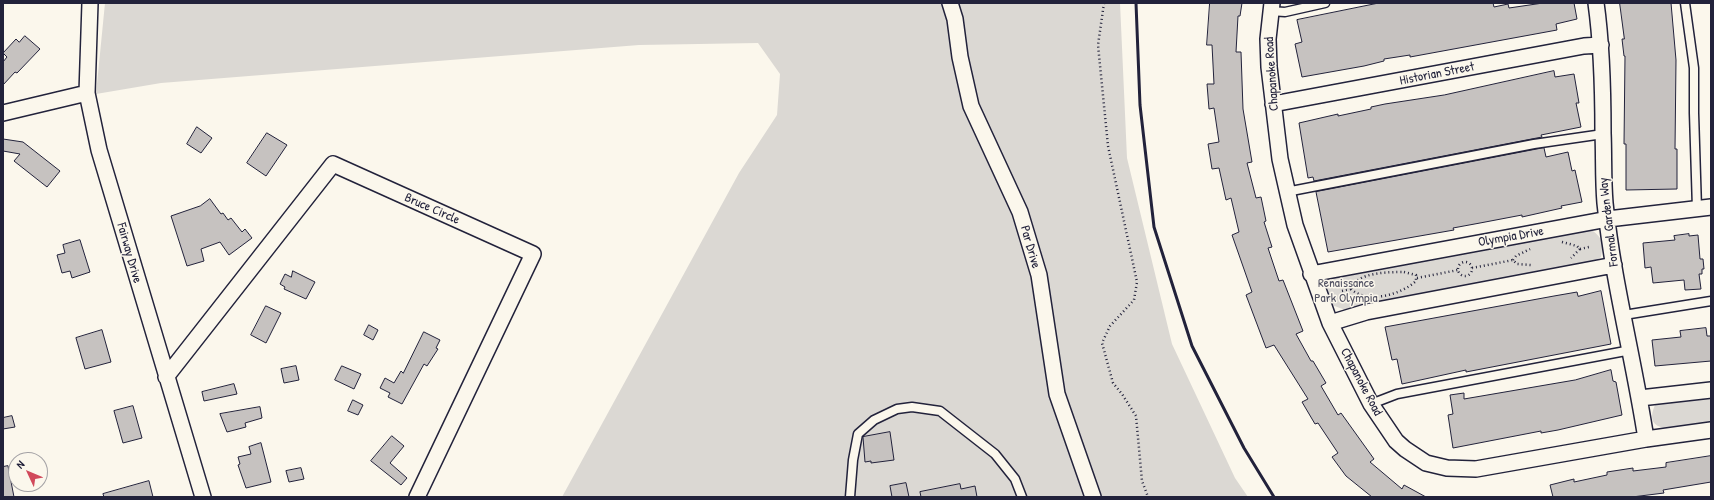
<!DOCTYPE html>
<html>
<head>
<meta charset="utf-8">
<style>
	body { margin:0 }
	#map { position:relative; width:1714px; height:500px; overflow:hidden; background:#fbf7ec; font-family:"Patrick Hand",sans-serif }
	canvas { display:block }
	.frame { position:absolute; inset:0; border:4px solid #22223b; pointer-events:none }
	.north { position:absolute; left:8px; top:452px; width:40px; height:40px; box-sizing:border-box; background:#fbf7ec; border:1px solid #a4a2a5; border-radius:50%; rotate:314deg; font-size:11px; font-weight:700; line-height:16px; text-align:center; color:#22223b }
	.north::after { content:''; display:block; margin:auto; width:14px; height:18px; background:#d1495b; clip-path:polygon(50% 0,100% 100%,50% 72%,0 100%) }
</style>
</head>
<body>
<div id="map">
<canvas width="1714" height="500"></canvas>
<div class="frame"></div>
<div class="north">N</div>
</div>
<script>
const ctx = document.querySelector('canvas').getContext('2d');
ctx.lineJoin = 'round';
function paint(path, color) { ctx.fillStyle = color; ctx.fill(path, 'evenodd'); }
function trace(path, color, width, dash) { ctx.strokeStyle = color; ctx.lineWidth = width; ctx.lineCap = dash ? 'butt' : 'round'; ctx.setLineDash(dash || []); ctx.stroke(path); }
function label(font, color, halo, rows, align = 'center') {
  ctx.font = font + ' "Patrick Hand",sans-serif'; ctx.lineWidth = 3; ctx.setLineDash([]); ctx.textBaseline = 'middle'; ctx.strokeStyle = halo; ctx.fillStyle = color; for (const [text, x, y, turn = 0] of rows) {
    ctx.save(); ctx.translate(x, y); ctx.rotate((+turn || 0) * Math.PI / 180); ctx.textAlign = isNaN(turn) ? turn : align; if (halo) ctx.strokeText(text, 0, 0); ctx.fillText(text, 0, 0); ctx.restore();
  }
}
paint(new Path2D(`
	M105 3H1120L1127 158 1172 344 1235 478 1248 497H562L739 173 777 115 780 74 758 43 639 45 161 83 96 94Z
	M1588 228C1602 236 1604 242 1601 257L1590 264 1345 310 1332 305C1326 291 1326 283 1339 274Z
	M1711 393V423C1692 426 1637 441 1656 403Z`), '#dbd8d3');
const building = new Path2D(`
	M1210 3H1242L1240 16H1238L1236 52H1241L1243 109 1252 162 1247 163 1256 198 1261 197 1266 221 1264 222 1272 247 1268 248 1279 281 1283 280 1303 331 1296 334 1311 361H1313L1326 383 1321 386 1338 415 1341 413 1374 459 1370 462 1402 489 1404 485 1426 497H1372L1346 476 1332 457 1338 453 1318 423 1315 424 1302 402 1308 399 1274 345 1266 348 1246 295 1252 292 1232 235 1239 232 1231 198 1226 200 1219 168 1212 169 1208 144 1219 142 1214 108 1209 109 1207 84H1214L1212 45H1207Z
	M1379 3H1493L1494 7 1508 4 1509 8 1543 3H1574L1577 19 1556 24 1557 30 1410 57V55L1384 59V61L1364 66 1302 77 1295 44 1302 42 1297 20Z
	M1620 3H1671L1676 60 1675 149H1677V189L1626 190V144H1624L1625 56H1624L1622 39H1624Z
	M25 36 40 49 17 73 15 72 3 85V62L7 57 3 53 16 39 19 42Z
	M1554 71 1555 77 1574 74 1579 103H1576L1581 127 1541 135 1542 137 1314 181 1313 177 1308 178 1299 123 1338 114V116L1371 109V107L1385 104 1444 95Z
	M197 127 212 138 201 153 187 144Z
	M267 133 287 145 266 176 247 163Z
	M3 139 23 142 60 171 47 187 14 161 20 154 3 151Z
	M1544 148 1546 157 1568 152 1572 171 1575 170 1582 202 1561 206 1562 208 1522 217V215L1480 223 1453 228 1454 230 1328 252 1316 192Z
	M210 199 221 214 223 213 228 220 231 218 242 232 245 229 252 238 229 255 220 242 201 249 204 261 187 266 171 216 200 206Z
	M1689 234V236L1698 235 1700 259H1703L1704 269H1702V274H1699L1701 289 1685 290 1684 280 1653 283 1651 267 1645 268 1643 243 1675 240 1674 236Z
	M80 240 90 272 72 278 70 271 62 273 57 255 65 253 63 245Z
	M293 271 315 282 306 299 284 289 285 287 280 284 285 274 291 277Z
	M1601 291 1611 344 1466 372V370L1402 384 1397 359 1392 360 1385 327 1554 296 1577 292 1578 296Z
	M266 306 281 313 266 343 251 335Z
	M369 325 378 330 373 340 364 335Z
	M1706 328 1707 336H1711V361L1655 366 1652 340 1681 337 1680 331Z
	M102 330 111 362 85 369 76 338Z
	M424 332 440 340 436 348 438 349 427 366 424 364 402 404 388 397 390 393 380 388 385 378 394 383 401 371 403 373Z
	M296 366 299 380 284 383 281 369Z
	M342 366 361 374 354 389 335 380Z
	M1611 370 1613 381 1616 382 1622 415 1558 430 1541 433V431L1453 448 1448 415 1453 414 1450 395 1464 393V399L1575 380Z
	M234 384 237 394 204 401 202 392Z
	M353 400 363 405 358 415 348 411Z
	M133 406 142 438 123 443 114 411Z
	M260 407 262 418 245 423 246 427 227 432 220 414Z
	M12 416 15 427 3 429V418Z
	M890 432 894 460 871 463V461L865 462 863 437Z
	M392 436 404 446 390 463 407 478 401 485 371 461Z
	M261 443 271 482 246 488 238 465 240 464 238 457 251 454 249 447Z
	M1711 456V482L1663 490 1664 493 1632 497H1553L1550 485 1574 479V482L1607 475V472L1633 468V471L1666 467V463Z
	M8 466 14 497H3V467Z
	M301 468 304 479 289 482 286 471Z
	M149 481 153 497H104L103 494Z
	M906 483 909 497H892L890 486Z
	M960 484 961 489 975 486 977 497H921L920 492Z`);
paint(building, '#c6c2c0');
trace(building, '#22223b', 1);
const service = new Path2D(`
	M1685 3 1694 68V113L1697 209
	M1270 11 1285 12 1325 3
	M1286 192 1534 144 1603 134
	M1624 315 1711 301
	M1371 404 1397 394 1631 350
	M850 497 853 460 858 434 874 420 897 409 912 407 940 411 995 454 1015 479 1022 497`);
const minor = new Path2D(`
	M90 3 87 93 99 150 203 497
	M950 3 955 19 960 57 971 106 1020 212 1039 275 1057 394 1093 497
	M1272 3 1268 39 1269 67 1280 159 1295 225 1330 323 1371 404 1396 441 1405 449 1426 463 1447 468 1476 469 1646 439 1711 430
	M1596 3C1602 46 1603 89 1603 133 1604 156 1603 179 1605 203 1613 282 1634 360 1646 439
	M1273 104 1584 46 1601 45
	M3 113 87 93
	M1311 274 1608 219 1711 207
	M1330 323 1366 312 1614 265
	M166 377 333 164 533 254 417 497
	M1640 398 1711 390`);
trace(service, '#22223b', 11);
trace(minor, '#22223b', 18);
trace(new Path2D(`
	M1104 3 1098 45 1108 146 1137 282 1134 300 1110 326 1102 343 1113 383 1122 394 1136 416 1142 481 1148 497
	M1562 242 1577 246 1580 249 1571 258
	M1580 249 1589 247
	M1513 260 1516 256 1530 249
	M1458 269a7 7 0 1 1 14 0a7 7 0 1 1-14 0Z
	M1472 268 1513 260 1517 264 1531 265
	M1404 272 1416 275V281C1401 295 1367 304 1351 289 1356 272 1389 272 1404 272Z
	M1417 278 1458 270
	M1342 291 1351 289`), '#22223b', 2.5, [1, 3]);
trace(service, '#fbf7ec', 8);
trace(minor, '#fbf7ec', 15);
trace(new Path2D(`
	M1136 3 1140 105 1154 227 1192 346 1244 448 1274 497`), '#22223b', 3);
label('13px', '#22223b', '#fbf7ec', [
	["Chapanoke Road",1272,74,-94],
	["Historian Street",1437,74,-11],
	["Bruce Circle",432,209,24],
	["Formal Garden Way",1609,222,-97],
	["Olympia Drive",1511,237,-10],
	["Par Drive",1030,247,74],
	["Fairway Drive",129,253,74],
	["Chapanoke Road",1361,382,62]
]);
label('13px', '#505061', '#fbf7ec', [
	["Renaissance",1346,284],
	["Park Olympia",1346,299]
]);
</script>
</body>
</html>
